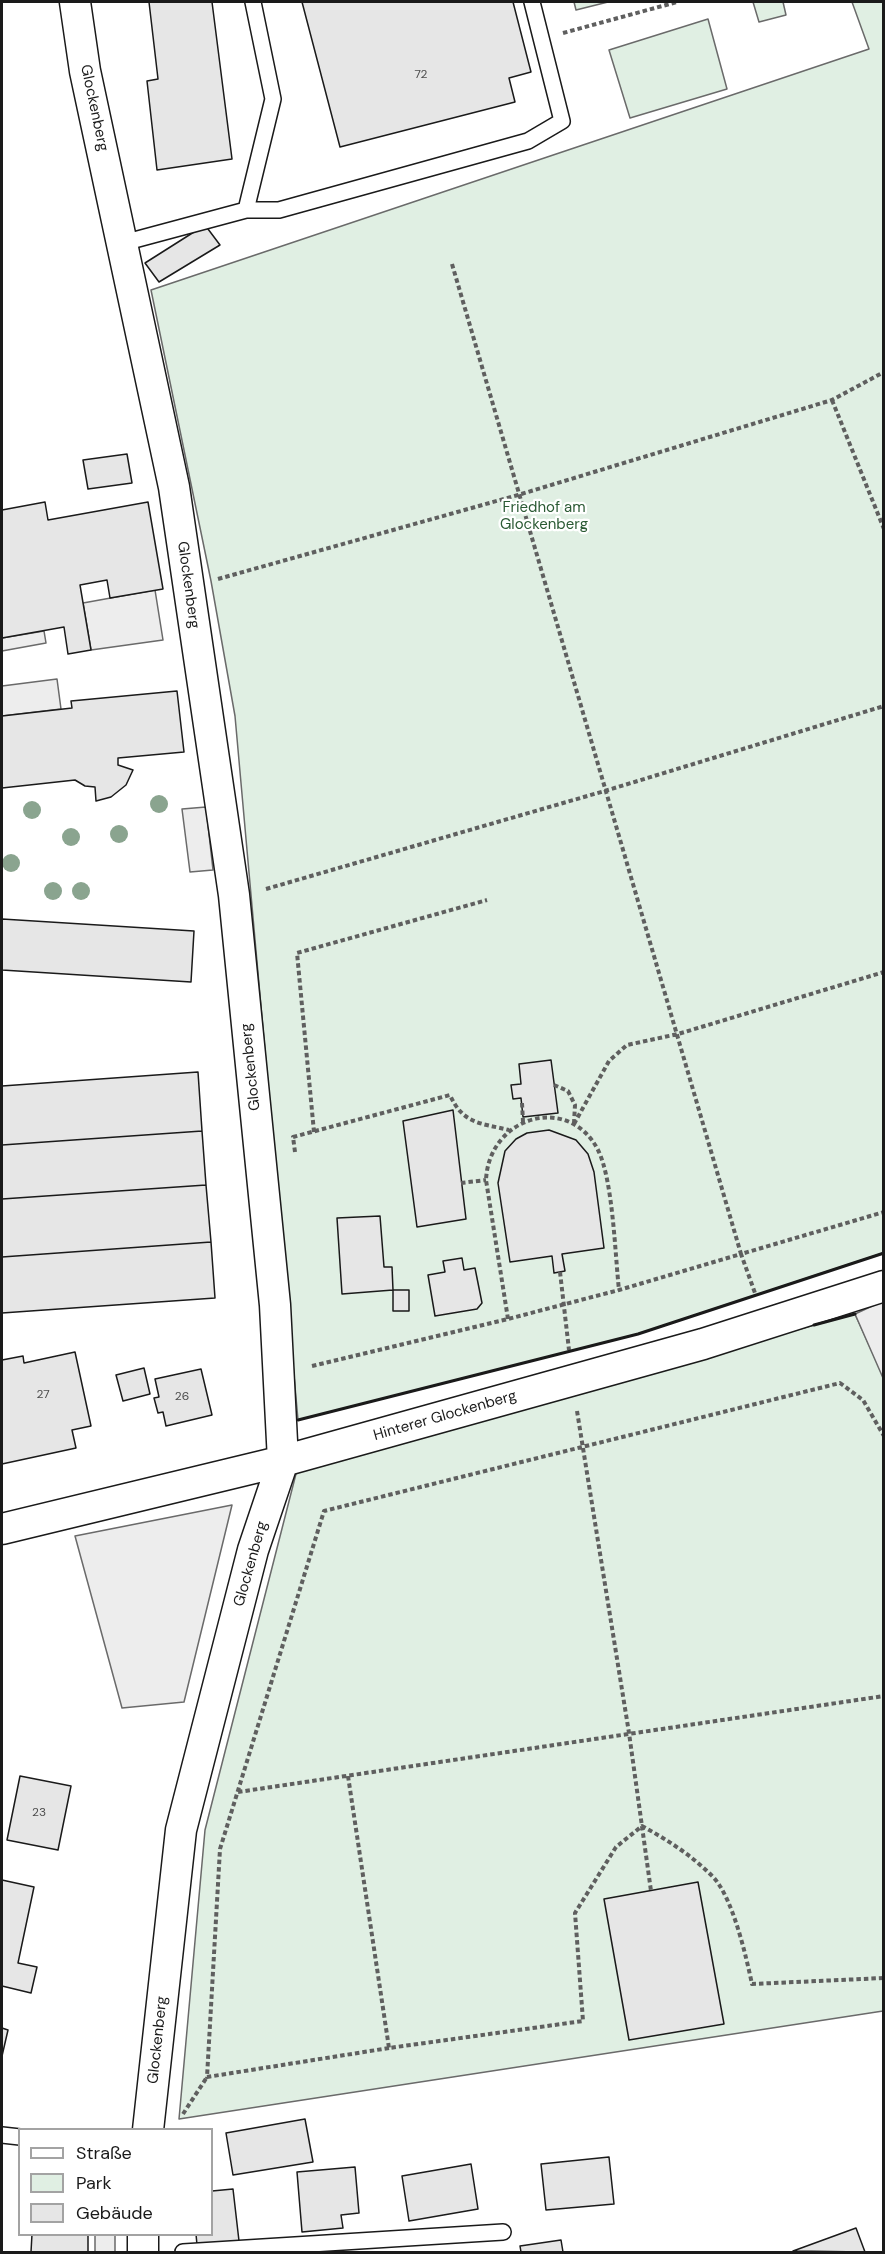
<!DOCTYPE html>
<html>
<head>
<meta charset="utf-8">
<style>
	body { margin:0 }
	#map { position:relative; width:885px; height:2254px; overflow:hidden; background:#fff; font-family:"DM Sans",sans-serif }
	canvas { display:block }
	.frame { position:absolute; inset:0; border:3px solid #1a1a1a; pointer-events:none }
	.legend { position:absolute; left:18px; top:2128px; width:195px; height:108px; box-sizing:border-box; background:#fff; border:2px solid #a3a3a3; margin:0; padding:8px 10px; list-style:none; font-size:18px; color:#1a1a1a }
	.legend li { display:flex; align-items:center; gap:12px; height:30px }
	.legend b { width:30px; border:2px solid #a3a3a3 }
</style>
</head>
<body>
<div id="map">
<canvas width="885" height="2254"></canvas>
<div class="frame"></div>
<ul class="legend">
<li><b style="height:8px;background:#fff"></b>Straße</li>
<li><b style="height:16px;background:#e0efe3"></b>Park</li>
<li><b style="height:16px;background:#e6e6e6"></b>Gebäude</li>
</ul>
</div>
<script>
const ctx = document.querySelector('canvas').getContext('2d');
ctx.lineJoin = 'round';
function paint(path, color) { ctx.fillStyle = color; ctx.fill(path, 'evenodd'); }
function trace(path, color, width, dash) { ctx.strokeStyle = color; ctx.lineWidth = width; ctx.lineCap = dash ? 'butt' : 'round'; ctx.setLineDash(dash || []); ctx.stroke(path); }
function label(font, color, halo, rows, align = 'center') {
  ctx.font = font + ' "DM Sans",sans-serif'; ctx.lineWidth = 4.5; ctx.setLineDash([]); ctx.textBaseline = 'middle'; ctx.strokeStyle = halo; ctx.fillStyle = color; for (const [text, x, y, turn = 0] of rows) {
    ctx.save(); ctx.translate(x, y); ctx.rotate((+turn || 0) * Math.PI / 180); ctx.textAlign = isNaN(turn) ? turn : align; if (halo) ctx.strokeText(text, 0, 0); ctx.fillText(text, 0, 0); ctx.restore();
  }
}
const green = new Path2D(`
	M574 2H608L576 10Z
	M753 2H783L786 15 759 22Z
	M852 2H883V1253L638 1334 298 1420 235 716 211 581 151 290 869 49Z
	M708 19 727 89 630 118 609 50Z
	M855 1314 884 1378 883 2011 179 2119 205 1830 298 1466Z`);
paint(green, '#e0efe3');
trace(green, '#6a6a6a', 1.5);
const parking = new Path2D(`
	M155 590 163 640 91 650 83 603Z
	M44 631 46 643 2 651V638Z
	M57 679 61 709 2 716V686Z
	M206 807 213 870 190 872 182 809Z
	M883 1301V1378L855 1314Z
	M232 1505 184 1702 122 1708 75 1536Z
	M95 2235H115V2252H95Z`);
paint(parking, '#ededed');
trace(parking, '#6a6a6a', 1.5);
const building = new Path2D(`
	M149 2H212L232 159 157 170 147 81 158 79Z
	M302 2H513L531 72 509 78 515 102 340 147Z
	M205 225 220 245 159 282 145 263Z
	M127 454 132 483 88 489 83 460Z
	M45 502 48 520 148 502 163 589 110 598 107 580 80 585 91 650 68 654 64 627 2 638V510Z
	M177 691 184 752 118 758V765L133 770 126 785 111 797 96 801 95 787 85 786 75 780 2 788V716L72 708 71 701Z
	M2 919 194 931 191 982 2 970Z
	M551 1060 558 1113 523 1117 521 1098 513 1099 511 1085 521 1084 519 1064Z
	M198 1072 202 1131 2 1145V1086Z
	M453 1110 466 1219 417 1227 403 1121Z
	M549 1130 576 1140 588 1154 594 1172 604 1248 562 1254 565 1271 554 1273 552 1256 510 1262 498 1183 505 1151 516 1139 527 1133Z
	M202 1131 206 1185 2 1199V1145Z
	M206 1185 211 1242 2 1257V1199Z
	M380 1216 384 1267H392L393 1290 342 1294 337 1218Z
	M211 1242 215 1298 2 1313V1257Z
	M462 1258 464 1270 475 1268 482 1303 477 1309 435 1316 428 1275 445 1272 443 1261Z
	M393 1290H409V1311H393Z
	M75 1352 91 1426 72 1430 76 1448 2 1464V1360L23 1356 24 1363Z
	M144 1368 150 1394 123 1401 116 1375Z
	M201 1369 212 1415 166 1426 163 1412 158 1413 154 1398 159 1397 155 1379Z
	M20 1776 71 1786 58 1850 7 1840Z
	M2 1880 34 1887 18 1963 37 1967 31 1993 2 1986Z
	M698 1882 724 2024 629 2040 604 1899Z
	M2 2028 8 2030 2 2056Z
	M305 2119 313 2162 233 2175 226 2133Z
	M609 2157 614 2204 546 2210 541 2164Z
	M471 2164 478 2209 409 2221 402 2176Z
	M355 2167 359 2213 341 2215 343 2228 302 2232 297 2172Z
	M233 2189 239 2241 197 2245 196 2234H212V2191Z
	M856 2228 865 2252 793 2251Z
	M32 2234H88V2252H31Z
	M561 2240 563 2252H521L520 2246Z`);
paint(building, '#e6e6e6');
trace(building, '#1a1a1a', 1.5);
const lane = new Path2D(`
	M246 210 273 99 253 2
	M123 243 246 210H279L528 141 562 121 532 2
	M2 2135 20 2137
	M183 2252 503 2232`);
const street = new Path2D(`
	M75 2 85 71 174 487 234 895 275 1305 283 1461 253 1550 181 1830 148 2130
	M2 1529 283 1461 703 1344 884 1286
	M143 2252V2234`);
trace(lane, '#1a1a1a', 18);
trace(street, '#1a1a1a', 33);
trace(new Path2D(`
	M563 33 677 2
	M452 264 741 1254 884 1212
	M832 400 884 529
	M218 579 518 495 832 400 884 372
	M266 889 608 790 884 706
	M554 1085 568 1091 575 1105 574 1123
	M522 1103 523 1122
	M574 1124 609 1061 627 1045 678 1034 884 972
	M314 1132 297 953 487 900
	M295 1152 293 1137 450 1095C463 1124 480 1123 509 1130
	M461 1183 486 1180
	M560 1272 569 1350
	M508 1319 486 1180C489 1116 569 1093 598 1150 613 1180 615 1254 619 1290
	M312 1366 508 1319 619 1290 741 1254 755 1293
	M577 1411 629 1733 651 1891
	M348 1776 389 2048 583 2021 575 1913 616 1847 642 1826C668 1840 694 1857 714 1878 733 1899 746 1956 752 1984L884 1978
	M238 1792 884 1696
	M389 2048 207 2077 220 1849 324 1511 840 1383 863 1400 884 1436
	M183 2114 207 2077`), '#5f5f5f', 4, [4.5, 3]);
trace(lane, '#fff', 15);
trace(street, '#fff', 30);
trace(new Path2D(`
	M814 1325 855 1314
	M298 1420 638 1334 884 1253`), '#1a1a1a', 3);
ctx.fillStyle = '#8aa48f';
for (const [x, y] of [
	[159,804],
	[32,810],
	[119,834],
	[71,837],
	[11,863],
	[53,891],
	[81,891]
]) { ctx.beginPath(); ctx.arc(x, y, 9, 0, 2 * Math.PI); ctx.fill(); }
label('12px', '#4d4d4d', null, [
	["72",421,75],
	["27",43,1395],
	["26",182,1397],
	["23",39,1813]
]);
label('15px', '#1a1a1a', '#fff', [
	["Glockenberg",94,108,78],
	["Glockenberg",188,585,82],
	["Glockenberg",251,1067,-96],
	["Hinterer Glockenberg",445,1416,-16],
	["Glockenberg",251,1564,-74],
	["Glockenberg",158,2040,-84]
]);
label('15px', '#2b5a34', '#fff', [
	["Friedhof am",544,508],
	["Glockenberg",544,525]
]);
</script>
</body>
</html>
